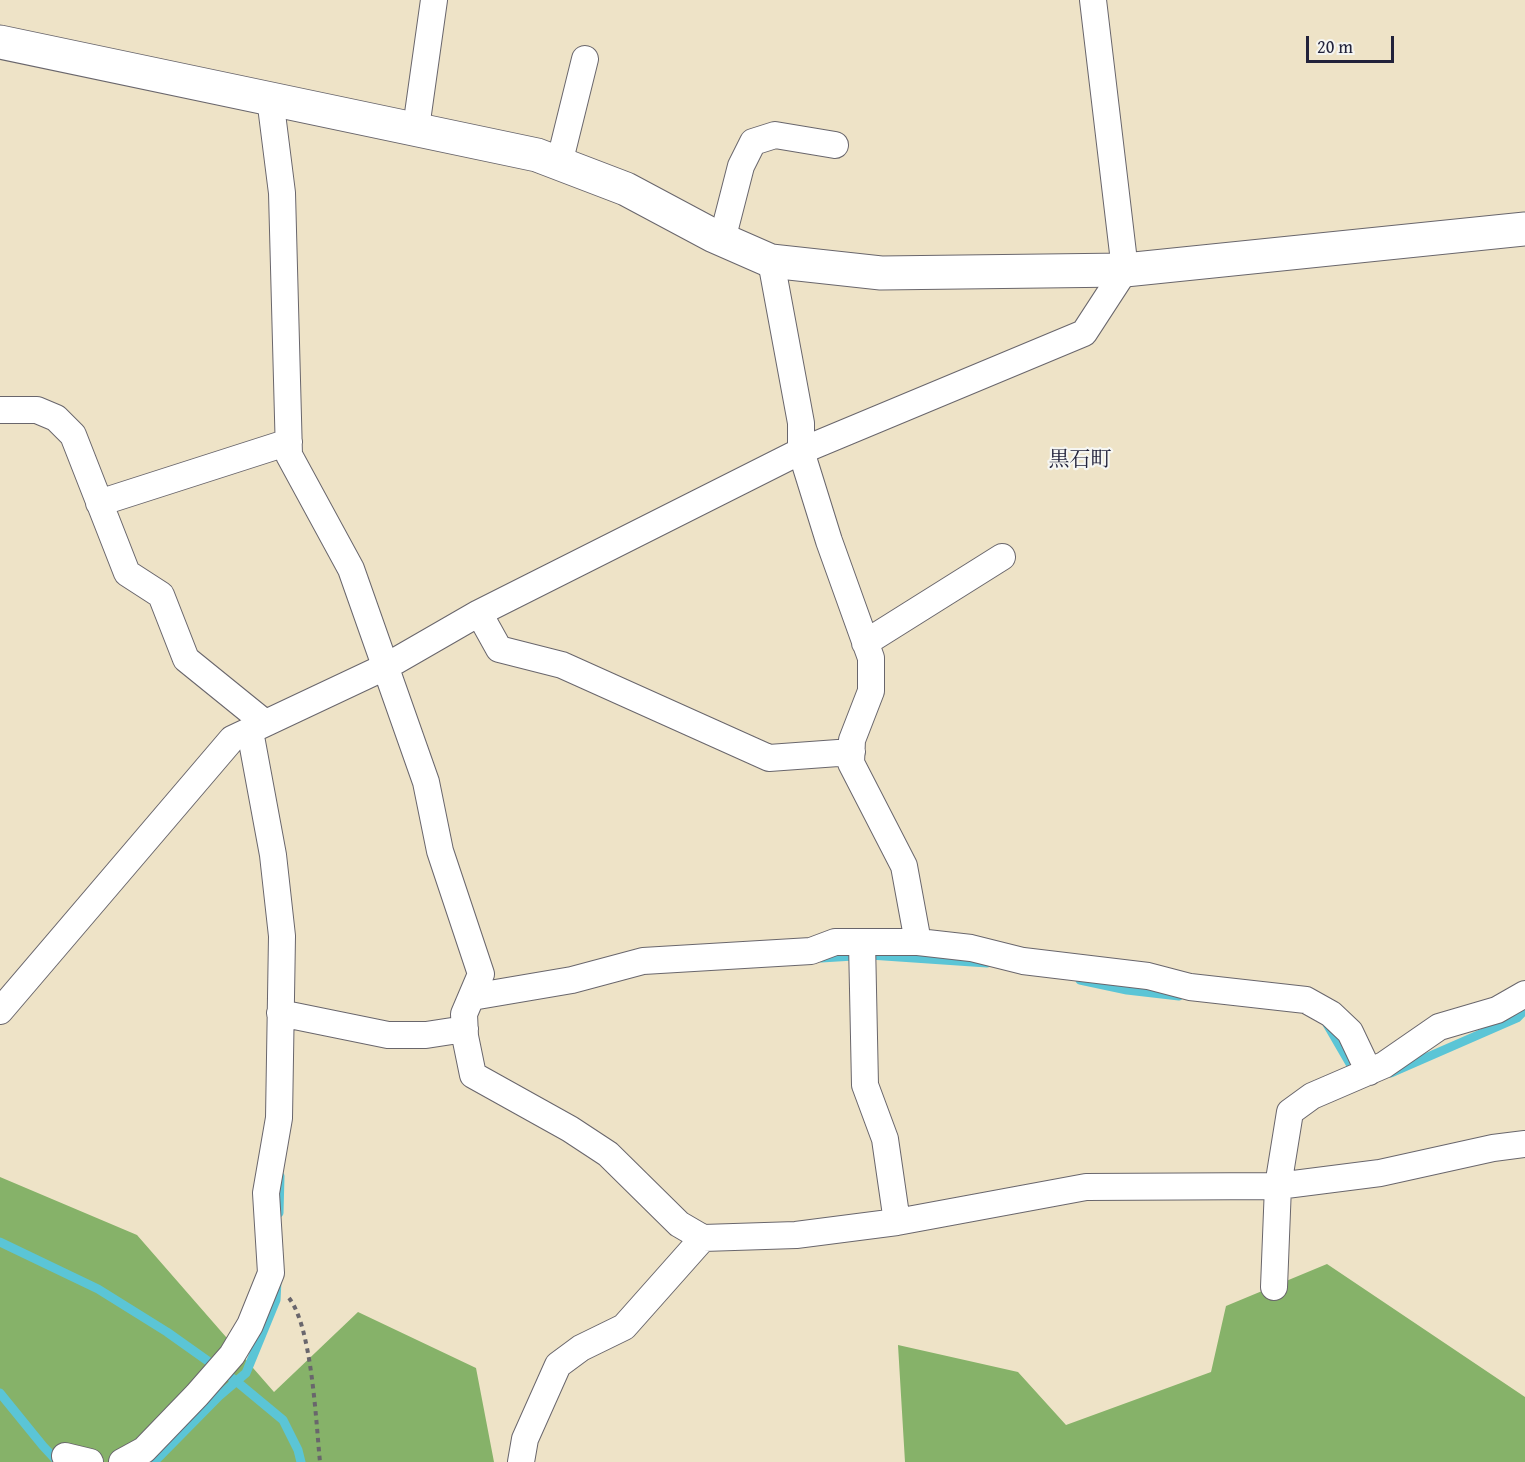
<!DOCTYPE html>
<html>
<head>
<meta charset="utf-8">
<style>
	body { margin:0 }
	#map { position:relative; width:1525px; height:1462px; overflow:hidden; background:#eee3c7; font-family:"Gentium Book Plus",serif }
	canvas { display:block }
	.scale { position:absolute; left:1306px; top:36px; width:88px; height:27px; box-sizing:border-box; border:3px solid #22223b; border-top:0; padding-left:8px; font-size:18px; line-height:21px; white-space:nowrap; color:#22223b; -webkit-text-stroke:4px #f6f6f2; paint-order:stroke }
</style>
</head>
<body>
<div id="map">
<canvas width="1525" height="1462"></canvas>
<div class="scale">20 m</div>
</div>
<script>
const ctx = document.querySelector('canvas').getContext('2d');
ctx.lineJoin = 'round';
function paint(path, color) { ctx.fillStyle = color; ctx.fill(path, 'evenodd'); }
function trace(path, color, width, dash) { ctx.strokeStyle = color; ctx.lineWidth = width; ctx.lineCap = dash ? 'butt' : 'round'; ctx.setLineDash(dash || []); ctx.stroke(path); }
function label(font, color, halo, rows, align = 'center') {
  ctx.font = font + ' "Gentium Book Plus","Noto Serif JP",serif'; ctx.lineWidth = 4.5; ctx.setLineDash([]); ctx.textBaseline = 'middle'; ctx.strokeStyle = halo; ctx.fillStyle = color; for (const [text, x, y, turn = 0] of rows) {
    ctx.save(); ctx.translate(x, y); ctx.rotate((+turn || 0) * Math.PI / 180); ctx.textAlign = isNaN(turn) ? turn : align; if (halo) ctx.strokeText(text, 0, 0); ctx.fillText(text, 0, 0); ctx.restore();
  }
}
paint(new Path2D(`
	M0 1177 137 1235 274 1392 358 1312 476 1368 494 1462H0Z
	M1327 1264 1525 1397V1462H905L898 1345 1018 1372 1066 1425 1211 1372 1226 1306Z`), '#86b269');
trace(new Path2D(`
	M821 958 870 955 987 963
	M1080 980 1127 990 1179 996
	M1327 1024 1356 1074
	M1391 1073 1517 1018 1525 1010
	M279 1213 280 1176
	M0 1242 98 1289 167 1332 236 1381 283 1420 298 1450 301 1462
	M0 1393 43 1446 58 1462
	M154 1462 219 1396 246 1373 276 1300 277 1281`), '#5bc5d6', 9);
const minor = new Path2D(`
	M270 98 282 193 289 455 351 569 426 782 440 851 481 974 464 1014 465 1036 473 1075 570 1129 608 1154 679 1224 703 1238 796 1235 897 1222 1086 1187 1278 1186 1380 1173 1493 1148 1525 1144
	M416 128 434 0
	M559 164 585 59
	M722 240 741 166 753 142 775 135 835 145
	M771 261 801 423V451L829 541 871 658V691L852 740 851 763 904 866 918 942
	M0 410H37L56 418 73 435 127 573 161 595 186 659 265 723
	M99 503 289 442
	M479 613 499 649 562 665 769 758 852 752
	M865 643 1002 557
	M862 942 865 1085 885 1139 897 1222
	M472 997 572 980 643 961 811 951 835 942H918L971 948 1023 961 1148 976 1190 987 1306 1000 1331 1014 1350 1032 1369 1072
	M0 1011 232 739 387 666 479 613 801 451 1084 333 1125 270 1093 0
	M280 1013 388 1035H426L465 1029
	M1274 1287 1278 1186 1290 1112 1312 1096 1384 1065 1439 1027 1497 1010 1525 994
	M65 1456 90 1462
	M122 1462 144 1450 197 1395 232 1355 250 1325 271 1273 266 1193 279 1118 282 936 273 855 250 731
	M521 1462 525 1439 558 1365 581 1348 624 1327 703 1238`);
const tertiary = new Path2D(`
	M0 42 537 155 626 189 714 236 771 261 881 273 1125 270 1525 229`);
trace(minor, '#69666c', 28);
trace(tertiary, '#69666c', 35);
trace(new Path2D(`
	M289 1298C312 1327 316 1423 320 1462`), '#69666c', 4, [4.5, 4.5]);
trace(minor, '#fff', 26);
trace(tertiary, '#fff', 33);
label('21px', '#22223b', '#f6f6f2', [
	["黒石町",1080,461]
]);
</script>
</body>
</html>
